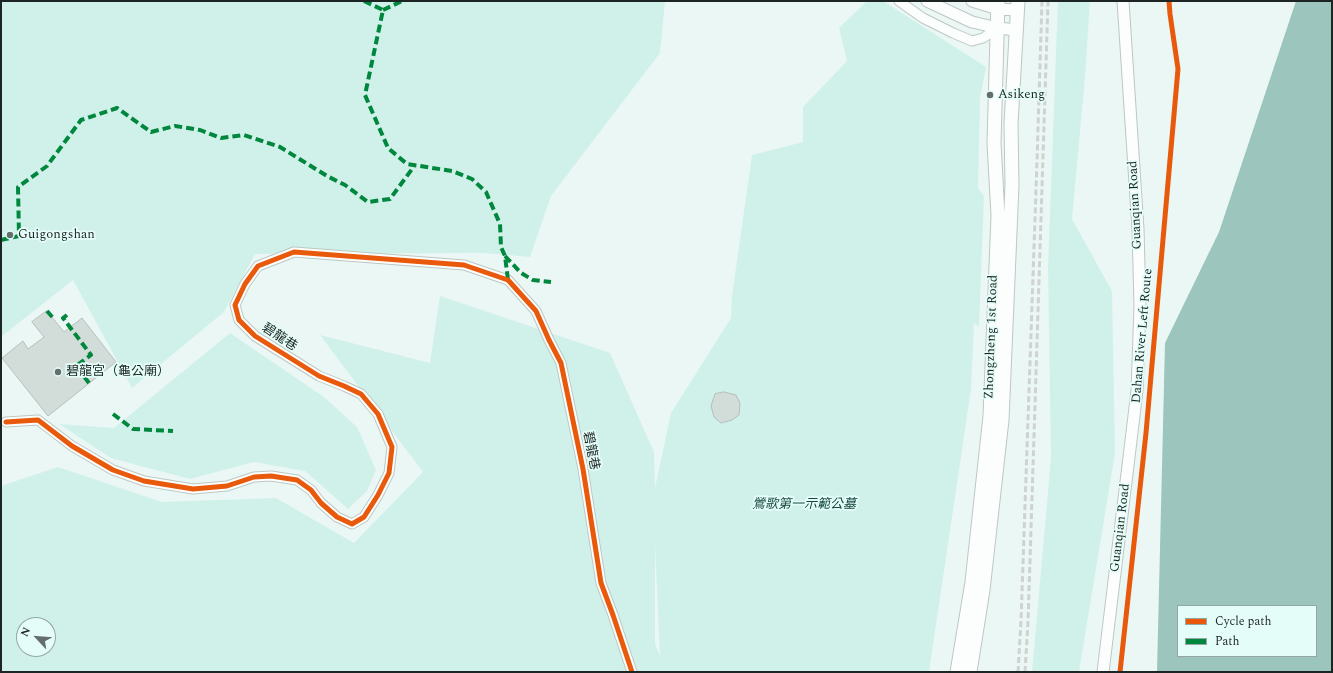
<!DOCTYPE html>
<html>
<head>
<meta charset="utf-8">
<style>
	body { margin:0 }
	#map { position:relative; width:1333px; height:673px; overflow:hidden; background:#ebf7f4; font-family:Spectral,serif }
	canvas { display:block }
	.frame { position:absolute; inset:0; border:2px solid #1c2523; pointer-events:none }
	.legend { position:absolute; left:1177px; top:605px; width:140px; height:52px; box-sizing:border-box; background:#e5fdf8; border:1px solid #95a7a3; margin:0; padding:5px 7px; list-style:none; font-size:12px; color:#1c2523 }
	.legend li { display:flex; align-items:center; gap:8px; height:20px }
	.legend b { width:20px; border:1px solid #95a7a3 }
	.north { position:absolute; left:16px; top:617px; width:40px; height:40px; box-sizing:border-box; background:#e5fdf8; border:1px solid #95a7a3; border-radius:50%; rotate:296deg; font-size:11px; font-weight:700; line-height:16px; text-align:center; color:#1c2523 }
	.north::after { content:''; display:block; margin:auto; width:14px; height:18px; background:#646e6c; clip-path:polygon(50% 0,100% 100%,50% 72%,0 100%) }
</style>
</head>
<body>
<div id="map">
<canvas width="1333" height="673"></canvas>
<div class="frame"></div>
<ul class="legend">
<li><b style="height:5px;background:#e8590c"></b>Cycle path</li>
<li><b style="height:5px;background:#00873e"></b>Path</li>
</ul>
<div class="north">N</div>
</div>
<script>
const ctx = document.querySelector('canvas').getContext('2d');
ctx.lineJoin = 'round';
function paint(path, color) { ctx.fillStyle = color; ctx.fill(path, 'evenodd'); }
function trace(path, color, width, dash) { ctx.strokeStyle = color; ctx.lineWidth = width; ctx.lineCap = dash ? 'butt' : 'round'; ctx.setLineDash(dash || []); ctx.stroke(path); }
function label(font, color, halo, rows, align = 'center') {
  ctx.font = font + ' Spectral,"Noto Sans TC",serif'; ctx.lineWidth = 3.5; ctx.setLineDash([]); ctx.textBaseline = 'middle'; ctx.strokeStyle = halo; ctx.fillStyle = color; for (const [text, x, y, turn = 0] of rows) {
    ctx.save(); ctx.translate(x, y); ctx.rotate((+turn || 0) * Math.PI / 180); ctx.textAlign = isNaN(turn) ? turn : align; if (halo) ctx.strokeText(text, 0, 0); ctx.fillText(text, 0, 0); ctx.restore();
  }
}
paint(new Path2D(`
	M1 1H665L660 53 551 196 530 257 483 253 255 254 224 312 132 388 73 280 1 337Z
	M867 1H883L986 67 980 98 978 188 984 196 979 327 974 323 971 389 929 672H1V486L58 467 162 502 276 498 354 543 423 472 320 335 430 363 440 296 610 353 654 452 655 488 671 413 731 318 732 296 752 155 803 142V107L847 61 839 28ZM655 544 660 656 655 644ZM24 625H48V649H24Z
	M1058 1H1090L1085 77 1072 219 1112 291 1115 453 1079 672H1032L1051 458 1048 267Z
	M230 333 324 397 357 427 376 470 367 491 348 509 305 471 254 462 190 479 111 458 59 424 114 428Z`), '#d0f1ea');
paint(new Path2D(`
	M1296 1H1332V672H1157L1165 343 1219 232ZM1178 606H1316V656H1178Z`), '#9cc5bd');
const building = new Path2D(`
	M47 311 64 332 82 318 116 362 48 416 2 358 23 341 28 349 44 337 32 322Z
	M724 392 736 395 740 403 739 415 732 420 721 423 714 417 711 406 715 394Z`);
paint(building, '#d2ddda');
trace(building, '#b5bfbc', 1);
const minor = new Path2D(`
	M899 1 923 18 953 33 972 41 983 38 998 28
	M6 422 38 420 72 446 113 470 144 481 193 489 227 486 254 477 271 476 297 480 311 490 321 503 337 517 352 524 364 517 378 495 389 473 392 447 378 414 361 394 344 386 319 376 255 336 239 320 235 305 245 284 258 266 294 252 464 265 508 280 536 311 549 340 561 363 583 469 601 583 613 615 632 672`);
const tertiary = new Path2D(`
	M927 1 972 22 998 28 1016 30
	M972 1 998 9 1017 10
	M1103 672 1137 391 1140 306 1138 229 1123 1`);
const secondary = new Path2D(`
	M957 672 972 582 990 416 998 216 994 143 998 1
	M970 672 983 590 1002 420 1012 185 1011 124 1018 1`);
trace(minor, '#bdc7c4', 11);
trace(tertiary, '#bdc7c4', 13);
trace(secondary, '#bdc7c4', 15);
trace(minor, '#fcfefd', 9);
trace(tertiary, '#fcfefd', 11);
trace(secondary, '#fcfefd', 13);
trace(new Path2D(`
	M1018 672 1021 621 1037 161 1042 1
	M1025 672 1028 622 1048 1`), '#ced2d1', 3, [6, 3]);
trace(new Path2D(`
	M364 1 383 10 365 95 388 148 407 164 452 171 472 179 486 192 500 224 501 247 505 256 508 280
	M383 10 402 1
	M1 240 19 236 18 187 47 166 81 120 117 108 151 132 175 126 200 130 221 138 244 135 280 147 327 176 345 185 368 202 390 199 415 165
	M505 256 521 273 533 280 551 282
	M47 311 54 319
	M67 315 63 318 91 355 76 366 89 383
	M113 414 133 429 173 431`), '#00873e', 4, [8, 4]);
trace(new Path2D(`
	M6 422 38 420 72 446 113 470 144 481 193 489 227 486 254 477 271 476 297 480 311 490 321 503 337 517 352 524 364 517 378 495 389 473 392 447 378 414 361 394 344 386 319 376 255 336 239 320 235 305 245 284 258 266 294 252 464 265 508 280 536 311 549 340 561 363 583 469 601 583 613 615 632 672
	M1120 672 1146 433 1178 69 1170 14 1169 1`), '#e8590c', 5);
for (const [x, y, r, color] of [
	[990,95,4,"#646e6c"],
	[10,235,4,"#646e6c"],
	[58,372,4,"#646e6c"]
]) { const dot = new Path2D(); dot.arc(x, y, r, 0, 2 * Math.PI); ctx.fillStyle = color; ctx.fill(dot); trace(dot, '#e5fdf8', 1.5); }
label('13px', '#1c2523', '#e5fdf8', [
	["Asikeng",998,95],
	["Guigongshan",18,235],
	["碧龍宮（龜公廟）",66,372]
], 'left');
label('13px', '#1c2523', '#e5fdf8', [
	["Guanqian Road",1136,205,-93],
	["Dahan River Left Route",1143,336,-85],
	["Zhongzheng 1st Road",992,337,-88],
	["碧龍巷",279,338,33],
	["碧龍巷",590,451,79],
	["Guanqian Road",1121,528,-83]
]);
label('italic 13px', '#184842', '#e5fdf8', [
	["鶯歌第一示範公墓",804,505]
]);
</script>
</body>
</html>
